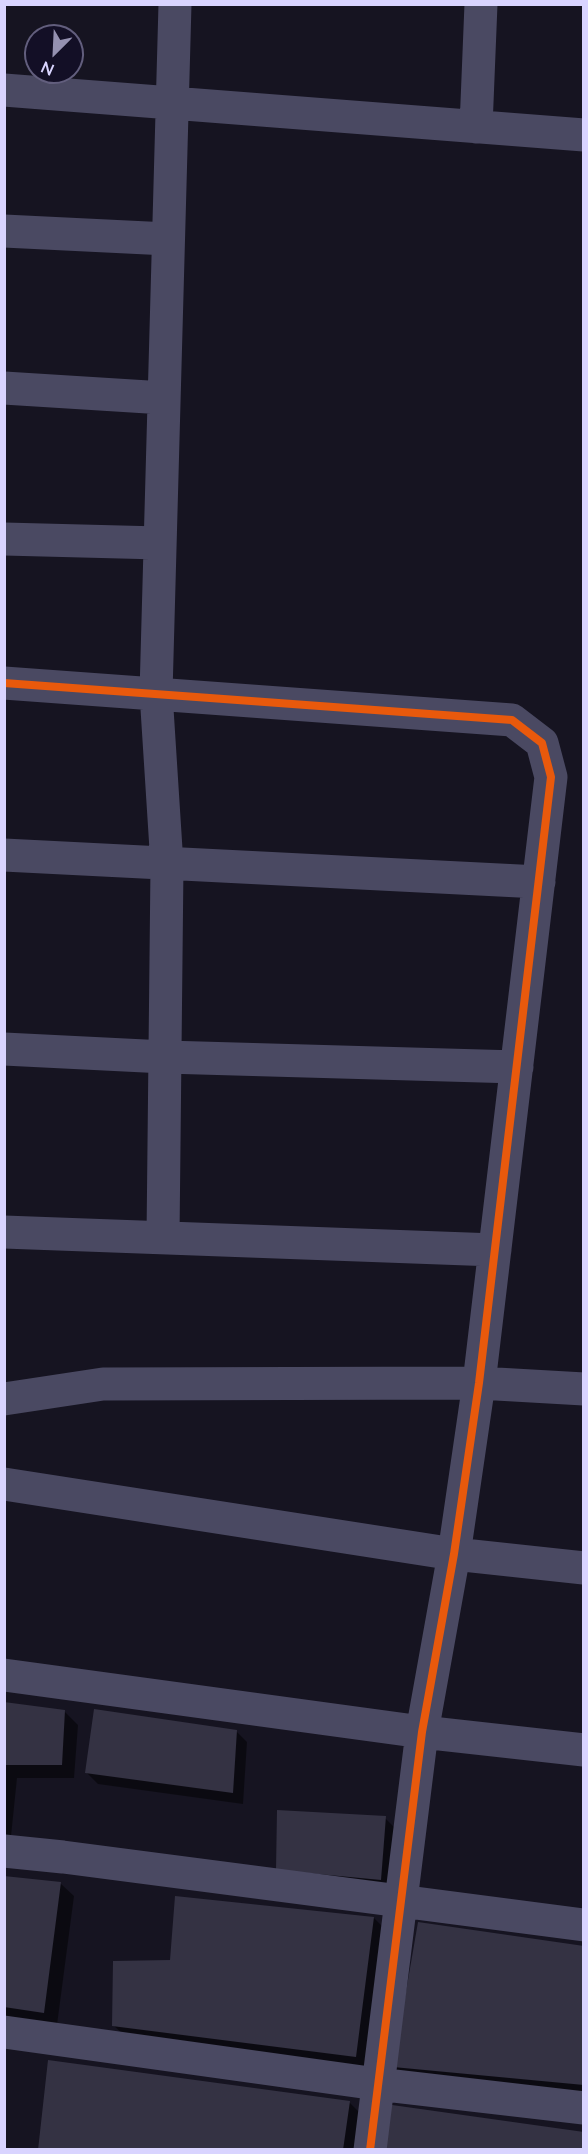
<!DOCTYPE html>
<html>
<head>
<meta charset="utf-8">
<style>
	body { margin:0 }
	#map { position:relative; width:588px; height:2154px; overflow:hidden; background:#161421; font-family:Lato,sans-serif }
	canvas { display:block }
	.frame { position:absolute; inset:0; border:6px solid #d9d4ff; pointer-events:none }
	.north { position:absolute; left:24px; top:24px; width:60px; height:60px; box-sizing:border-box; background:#130f26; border:2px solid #625e7d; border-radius:50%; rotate:204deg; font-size:16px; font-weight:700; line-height:24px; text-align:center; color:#d9d4ff }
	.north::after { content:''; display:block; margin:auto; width:21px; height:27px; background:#9591b1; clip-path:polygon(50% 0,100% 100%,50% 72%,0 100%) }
</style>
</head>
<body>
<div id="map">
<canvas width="588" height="2154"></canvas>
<div class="frame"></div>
<div class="north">N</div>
</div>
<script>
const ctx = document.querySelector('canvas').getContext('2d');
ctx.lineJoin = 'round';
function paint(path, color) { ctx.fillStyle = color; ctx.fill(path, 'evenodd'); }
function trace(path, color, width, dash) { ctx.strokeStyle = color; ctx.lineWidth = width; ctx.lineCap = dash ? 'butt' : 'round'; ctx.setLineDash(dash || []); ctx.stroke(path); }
paint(new Path2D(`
	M4 1704 64 1711 78 1725 74 1778H17L10 1846 4 1845Z
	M236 1731 247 1742 243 1804 98 1784 87 1773Z
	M385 1818 396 1829 392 1890 288 1880Z
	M4 1877 60 1883 74 1896 57 2025 4 2018Z
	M374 1918 387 1931 369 2070 127 2038 113 2025 172 1961Z
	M584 1947V2097L408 2080 394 2066Z
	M50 2062 350 2103 363 2116 358 2150H39Z`), '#0007');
paint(new Path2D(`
	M4 1702 65 1710 62 1765H4Z
	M94 1709 237 1730 233 1793 85 1773Z
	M277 1810 386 1816 381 1880 276 1870Z
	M4 1876 61 1882 44 2013 4 2007Z
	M175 1896 374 1917 356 2057 112 2026 113 1961 170 1960Z
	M418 1922 584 1946V2085L393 2067Z
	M48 2060 350 2101 343 2150H38Z
	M385 2104 584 2132V2150H381Z`), '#343243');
trace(new Path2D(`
	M4 90 584 135
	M476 127 481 4
	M4 231 168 239
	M4 388 164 398
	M4 539 160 543
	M4 683 512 720 542 743 551 777 479 1383 454 1554 422 1732 370 2150
	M4 855 539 882
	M4 1049 165 1057 517 1067
	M4 1232 495 1250
	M163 1237 167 865 156 693 175 4
	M4 1399 103 1384 479 1383 584 1389
	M4 1484 454 1554 584 1568
	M4 1675 422 1732 584 1750
	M4 1851 63 1857 584 1925
	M4 2032 377 2084 584 2108`), '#4a4962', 33);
trace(new Path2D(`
	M4 683 512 720 542 743 551 777 479 1383 454 1554 422 1732 370 2150`), '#e8590c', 8);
</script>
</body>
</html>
